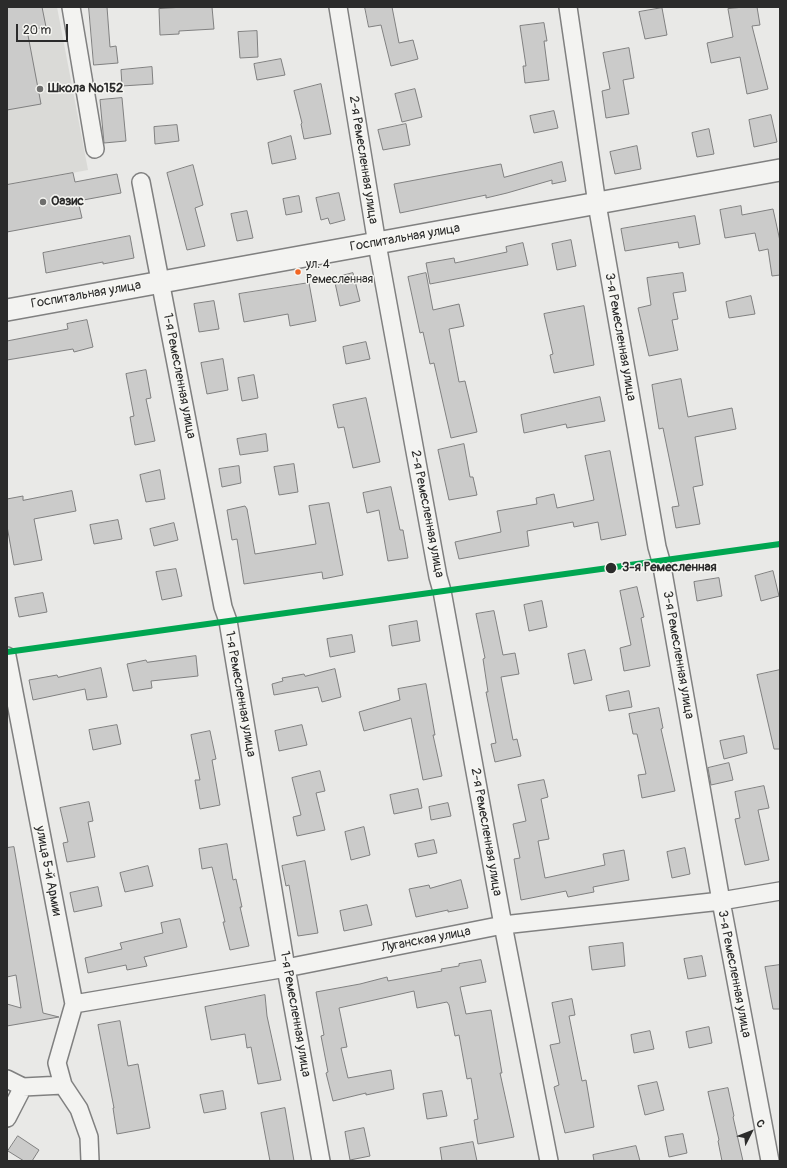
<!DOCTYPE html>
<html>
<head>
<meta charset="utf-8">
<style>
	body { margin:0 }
	#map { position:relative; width:787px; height:1168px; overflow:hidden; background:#e9e9e7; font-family:Pangolin,sans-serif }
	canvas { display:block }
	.frame { position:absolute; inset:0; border:8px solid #2b2b2b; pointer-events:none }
	.north { position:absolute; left:731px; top:1112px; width:40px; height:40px; -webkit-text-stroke:3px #f6f6f2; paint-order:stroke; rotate:48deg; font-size:11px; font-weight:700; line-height:16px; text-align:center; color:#2b2b2b }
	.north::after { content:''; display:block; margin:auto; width:14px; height:18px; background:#2b2b2b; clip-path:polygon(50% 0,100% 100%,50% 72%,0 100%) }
	.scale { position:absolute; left:16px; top:24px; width:52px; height:18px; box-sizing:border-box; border:2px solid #2b2b2b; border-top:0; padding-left:5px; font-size:12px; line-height:14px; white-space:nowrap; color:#2b2b2b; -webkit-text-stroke:3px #f6f6f2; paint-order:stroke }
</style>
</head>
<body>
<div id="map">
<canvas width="787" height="1168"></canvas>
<div class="frame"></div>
<div class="north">С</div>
<div class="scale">20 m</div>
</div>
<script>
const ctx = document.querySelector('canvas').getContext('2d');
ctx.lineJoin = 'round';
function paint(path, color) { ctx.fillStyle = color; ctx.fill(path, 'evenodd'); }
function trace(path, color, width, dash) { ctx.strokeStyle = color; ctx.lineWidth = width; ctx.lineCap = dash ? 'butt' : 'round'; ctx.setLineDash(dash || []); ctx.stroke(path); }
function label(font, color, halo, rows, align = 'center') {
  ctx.font = font + ' Pangolin,sans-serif'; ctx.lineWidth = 3; ctx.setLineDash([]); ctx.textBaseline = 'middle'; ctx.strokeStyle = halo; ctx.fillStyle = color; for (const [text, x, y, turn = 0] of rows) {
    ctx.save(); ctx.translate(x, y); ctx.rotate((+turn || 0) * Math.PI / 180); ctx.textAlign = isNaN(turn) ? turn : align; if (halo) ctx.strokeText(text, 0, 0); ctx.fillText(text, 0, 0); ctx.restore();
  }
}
paint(new Path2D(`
	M7 7H57L88 170 7 185Z`), '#dadad7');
const building = new Path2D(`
	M7 7H42L46 27 27 30 41 104 7 110Z
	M89 7H107L110 47 116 46 118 63 94 65Z
	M184 7H212L214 29 179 31V34L160 35 159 9Z
	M365 7H392L399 43 413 40 418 59 391 66 381 25 369 27Z
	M744 7H757L760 25 752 26 768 89 747 94 740 57 711 63 707 43 733 37 728 9Z
	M662 8 667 35 645 39 639 12Z
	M544 23 547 41H544L549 80 525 83 523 66H526L520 26Z
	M257 31 258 57 240 58 238 32Z
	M629 48 634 78 623 80 629 114 606 118 602 91 610 89 603 53Z
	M281 59 285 75 257 80 254 64Z
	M152 67 153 84 122 86 121 70Z
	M321 84 331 134 304 139 301 124 302 123 294 91Z
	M415 89 422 117 402 122 395 94Z
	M122 98 126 141 104 143 100 100Z
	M554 111 558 128 534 133 530 116Z
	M771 115 777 142 754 147 749 120Z
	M406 124 410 145 383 150 378 130Z
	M177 125 179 141 155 144 154 127Z
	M709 129 714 154 697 157 692 133Z
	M291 136 296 159 272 164 268 143Z
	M637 146 641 169 615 174 610 152Z
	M562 162 566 181 552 184V180L507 193 486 198V195L400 213 394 184 501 164 504 177Z
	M193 165 203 205 195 208 205 246 187 250 167 173Z
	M73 173 75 182 117 174 121 193 78 201 82 218 7 232V185Z
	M339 193 345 220 330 224 328 218 321 220 316 198Z
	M299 196 302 212 286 215 283 199Z
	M741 206 742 215 773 209 780 241V275L772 276 768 249 759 251 755 233 725 238 720 210Z
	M247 211 253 238 237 241 231 214Z
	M695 216 700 244 679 248 678 242 625 251 621 229Z
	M130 236 134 258 103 264V262L46 273 43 253Z
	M571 240 576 266 557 270 552 244Z
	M523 243 528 265 430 284 426 263 454 258 455 263 507 252 506 247Z
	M353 273 360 301 340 306 334 278Z
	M426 273 433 310 459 304 464 326 449 329 459 382 465 381 477 432 451 438 434 363 430 364 423 332 420 333 408 277Z
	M683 273 686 291 673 293 678 319 672 320 678 350 649 356 638 308 651 305 647 278Z
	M309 283 316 321 290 326 288 314 244 322 239 294Z
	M751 296 755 314 729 318 726 302Z
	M214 301 219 329 199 332 194 304Z
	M584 306 594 365 554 373 550 355 553 354 544 314Z
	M87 320 93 347 74 352 73 349 7 360V341L68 329 67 324Z
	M366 342 370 359 346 364 343 347Z
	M223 359 228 390 207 394 201 363Z
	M146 370 151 398 146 399 155 441 135 445 130 417 134 416 126 374Z
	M254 375 258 398 242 401 238 378Z
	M681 379 688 417 732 408 736 429 695 437 703 485 693 487 700 524 676 528 672 507 679 506 663 428 659 429 652 385Z
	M600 397 605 421 567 428 566 424 524 433 521 415Z
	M366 398 380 462 353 468 344 427 338 428 333 405Z
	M266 434 268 451 240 455 237 439Z
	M464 444 470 477H473L477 495 449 500 438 450Z
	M610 451 626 535 601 540 598 522 574 527 573 522 527 531 529 546 459 559 455 542 501 532 497 511 537 504 536 498 554 494 557 508 594 500 585 456Z
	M294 464 298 492 279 495 274 467Z
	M239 466 241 483 222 487 219 469Z
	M160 470 165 499 146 502 140 475Z
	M391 487 400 530H403L408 558 388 561 379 510 367 513 363 493Z
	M72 491 76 511 34 519 42 560 14 565 7 526V499L23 496V500Z
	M329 503 343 575 323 579 322 572 244 584 237 539 232 540 227 510 245 506 247 509 255 554 316 544 309 506Z
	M118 520 122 539 94 544 90 525Z
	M174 523 178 540 154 546 150 529Z
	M176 569 182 596 162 600 156 572Z
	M773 571 779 596 761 601 755 576Z
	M719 578 722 596 697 601 694 582Z
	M637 587 644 617 641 618 650 666 624 671 620 648 631 645 620 591Z
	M43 593 47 612 19 617 15 598Z
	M542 601 547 627 529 631 524 605Z
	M494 611 503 655 515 653 519 674 501 677 513 740 517 739 521 756 495 762 491 744 496 743 486 692H488L483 659 485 658 476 614Z
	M417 621 420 641 392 646 389 626Z
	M352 635 355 652 330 657 327 639Z
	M585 650 592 680 574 684 568 654Z
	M196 656 198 676 151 681 152 688 133 691 127 664 146 660 147 662Z
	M101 668 107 697 87 700 85 689 33 700 29 680 57 675 58 677Z
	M335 669 341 697 322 702 318 687 274 695 272 684 283 681 282 678 304 674 305 676Z
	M780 670V749H774L757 675Z
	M426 684 435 735H433L442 776 423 780 411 718 364 731 359 712 400 700 398 689Z
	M629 691 632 707 609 711 606 696Z
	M659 708 663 728 661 729 675 791 642 798 638 775 646 774 637 734H633L629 714Z
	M117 725 121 744 93 750 89 730Z
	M302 725 307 745 279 751 275 731Z
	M210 731 216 759 212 760 220 805 200 809 195 780H200L191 735Z
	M744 736 747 753 724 759 720 741Z
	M729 763 733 780 711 785 708 768Z
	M320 771 325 791 316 793 325 830 297 836 293 817 301 815 292 778Z
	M544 780 548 797 541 799 549 839 538 841 545 878 605 865 603 854 624 850 629 880 593 887 594 892 568 897 566 891 521 900 514 859 520 858 513 824 526 821 518 785Z
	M764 786 769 808 758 810 769 860 745 865 735 819 740 818 735 792Z
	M418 789 422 808 394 814 390 795Z
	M89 802 93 821 88 822 95 857 67 862 63 843 68 842 60 808Z
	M448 803 451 816 431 820 429 807Z
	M364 827 370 855 351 860 345 832Z
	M434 840 437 853 418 857 415 844Z
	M227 844 233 880 236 879 242 907H240L249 946 230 950 223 922H225L212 867 202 869 199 849Z
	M14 847 43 1013 59 1017 7 1026V1004L21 1008 16 975 7 977V848Z
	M685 848 690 874 672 878 667 852Z
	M305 861 318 933 298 936 289 885 286 886 282 866Z
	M148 866 153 886 125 892 120 873Z
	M461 880 468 908 448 912V910L416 917 409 889 429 885 430 888Z
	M98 887 102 906 74 912 70 893Z
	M367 905 372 925 344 931 340 911Z
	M180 919 187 947 144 957 147 966 127 970 126 965 88 973 85 958 122 949 120 943 163 933 161 923Z
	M623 943 625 966 592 970 589 947Z
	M702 956 706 976 688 979 684 959Z
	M481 960 486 982 460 987 466 1014 491 1010 502 1073H500L514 1137 478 1144 474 1120 478 1119 471 1078 467 1079 459 1035 455 1036 449 1005 447 1002 417 1008 414 991 339 1008 347 1047 341 1048 348 1078 391 1070 394 1089 366 1095V1093L333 1101 326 1073 328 1072 321 1036 324 1035 316 992 360 984 387 977 388 981 442 971 441 969 459 966V964Z
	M780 965V1009H773L765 967Z
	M265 995 267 1016 281 1080 258 1084 251 1047 247 1048 245 1034 211 1040 205 1007Z
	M572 999 575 1015 569 1016 582 1081 586 1080 594 1127 565 1133 554 1087 559 1085 550 1045 560 1043 552 1003Z
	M120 1021 128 1066 138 1064 150 1128 117 1134 113 1108H114L98 1025Z
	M709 1027 712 1043 689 1048 686 1032Z
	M650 1031 654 1049 634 1053 631 1035Z
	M657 1082 664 1110 645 1115 638 1086Z
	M728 1088 734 1116 733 1117 743 1161H722L718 1141 719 1140 708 1092Z
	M223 1091 226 1109 204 1113 200 1095Z
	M442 1091 447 1116 427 1119 423 1094Z
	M285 1108 294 1161H270L261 1113Z
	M364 1128 370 1156 350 1160 345 1132Z
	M683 1134 687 1153 669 1157 665 1137Z
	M18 1136 39 1150 32 1161H24L8 1151Z
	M473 1142 477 1161H442L440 1148Z
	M636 1146 640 1161H594L593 1155Z`);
paint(building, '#cbcbca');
trace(building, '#808080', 1);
const minor = new Path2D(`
	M71 7 95 149
	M338 7 377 244 438 577 442 591 503 925 549 1161
	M568 7 597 204 657 547 661 561 721 901 770 1161
	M141 182 223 607 228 621 286 968 321 1161
	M7 656 74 1004 57 1063 63 1085 79 1109 89 1137 90 1161
	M74 1004 286 968 503 925 721 901 780 891
	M7 1079 23 1087 63 1085
	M7 1118 23 1087`);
const major = new Path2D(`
	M7 310 780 170`);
trace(minor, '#808080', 20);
trace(major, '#808080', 24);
trace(minor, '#f3f3f1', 17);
trace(major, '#f3f3f1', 21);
trace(new Path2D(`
	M7 652 780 544`), '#00a651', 6);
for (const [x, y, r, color] of [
	[40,89,4,"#6e6e6d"],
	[43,202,4,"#6e6e6d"],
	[298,272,3.5,"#f26522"],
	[611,568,6,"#2b2b2b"]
]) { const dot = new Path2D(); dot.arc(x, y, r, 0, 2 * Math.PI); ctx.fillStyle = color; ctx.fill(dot); trace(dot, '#f6f6f2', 1.5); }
label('12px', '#2b2b2b', '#f6f6f2', [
	["ул. 4",306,265],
	["Ремесленная",306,280]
], 'left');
label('bold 13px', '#2b2b2b', '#f6f6f2', [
	["Школа №152",48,89],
	["Оазис",51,202]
], 'left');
label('13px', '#2b2b2b', '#f6f6f2', [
	["2-я Ремесленная улица",363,160,81],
	["Госпитальная улица",405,238,-10],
	["Госпитальная улица",86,295,-10],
	["3-я Ремесленная улица",620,337,80],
	["1-я Ремесленная улица",179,376,79],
	["2-я Ремесленная улица",427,514,79],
	["3-я Ремесленная улица",678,655,80],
	["1-я Ремесленная улица",240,694,80],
	["2-я Ремесленная улица",486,832,80],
	["улица 5-й Армии",48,871,79],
	["Луганская улица",426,940,-11],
	["3-я Ремесленная улица",734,974,79],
	["1-я Ремесленная улица",295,1014,80]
]);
label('bold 13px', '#2b2b2b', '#f6f6f2', [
	["3-я Ремесленная",622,568]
], 'left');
</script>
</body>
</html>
